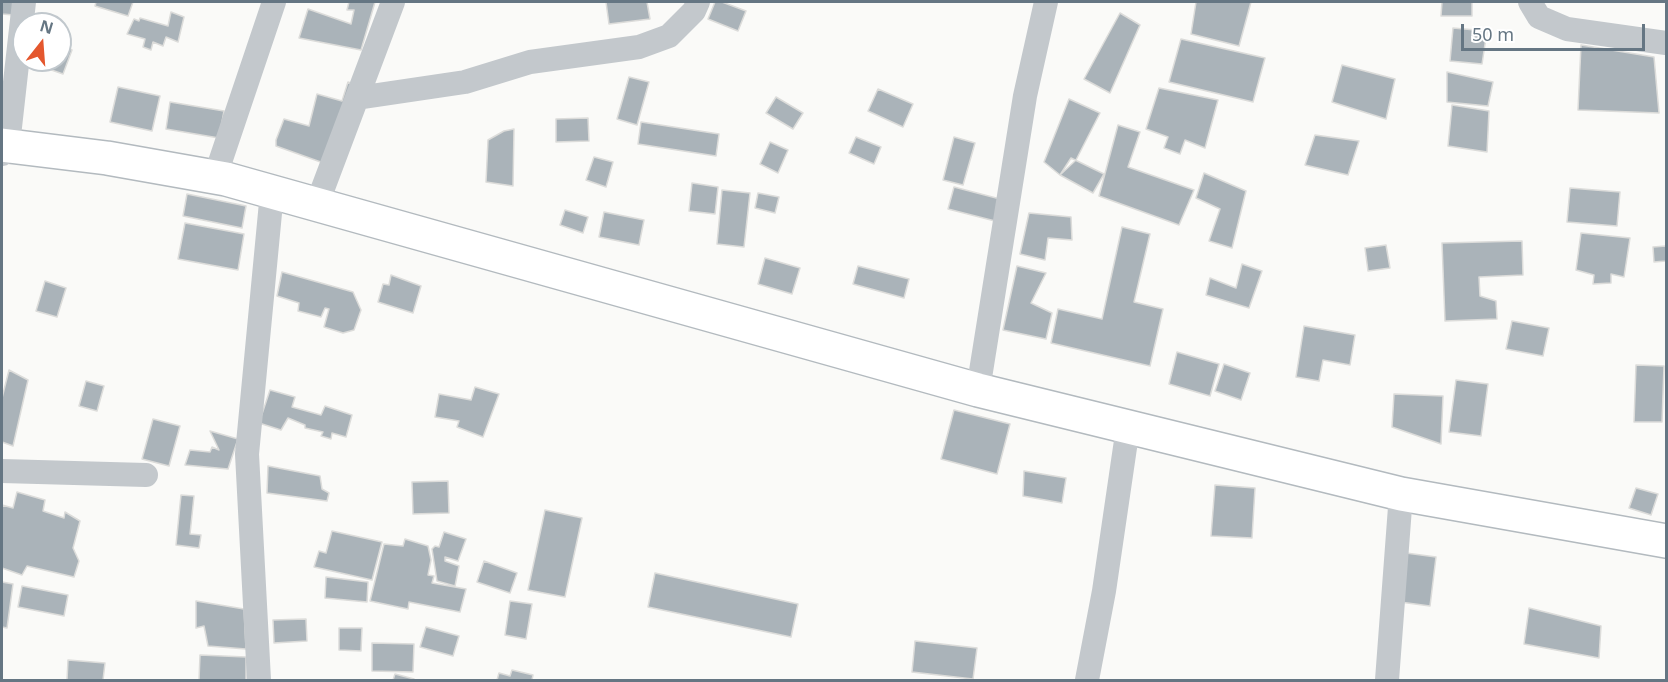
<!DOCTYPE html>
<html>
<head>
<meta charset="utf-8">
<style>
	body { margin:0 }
	#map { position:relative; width:1668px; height:682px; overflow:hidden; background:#fafaf8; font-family:"Noto Sans",sans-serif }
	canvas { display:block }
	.frame { position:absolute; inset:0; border:3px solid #657683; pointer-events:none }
	.north { position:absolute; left:12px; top:12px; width:60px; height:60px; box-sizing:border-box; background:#fff; border:2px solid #c1c8cd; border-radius:50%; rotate:17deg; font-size:16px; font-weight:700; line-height:24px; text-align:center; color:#657683 }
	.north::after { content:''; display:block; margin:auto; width:21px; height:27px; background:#e4572e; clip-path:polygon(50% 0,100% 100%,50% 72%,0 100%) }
	.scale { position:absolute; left:1461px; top:24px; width:184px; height:27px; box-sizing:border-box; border:3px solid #657683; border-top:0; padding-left:8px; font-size:18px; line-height:21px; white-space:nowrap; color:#657683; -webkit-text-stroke:4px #fff; paint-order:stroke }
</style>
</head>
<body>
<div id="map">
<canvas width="1668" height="682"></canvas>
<div class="frame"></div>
<div class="north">N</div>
<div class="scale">50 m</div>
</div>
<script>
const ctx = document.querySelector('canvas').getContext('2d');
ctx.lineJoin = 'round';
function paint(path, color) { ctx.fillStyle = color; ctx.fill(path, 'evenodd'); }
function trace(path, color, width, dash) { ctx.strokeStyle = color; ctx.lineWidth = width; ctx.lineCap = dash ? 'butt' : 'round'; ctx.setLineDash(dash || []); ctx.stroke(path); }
const building = new Path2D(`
	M2 2H16L14 15 2 14Z
	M96 2H133L128 16 95 6Z
	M349 2H375L361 50 299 38 308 9 351 24 354 10H347Z
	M606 2H647L650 19 609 24Z
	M715 2H722L746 11 738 31 708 19Z
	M1196 2H1251L1239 46 1191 34Z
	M1442 2H1472V16H1441Z
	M171 12 184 17 178 42 166 37 163 46 153 42 151 50 143 47 145 39 127 34 134 19 139 21 140 18 168 26Z
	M1120 13 1140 25 1110 93 1084 79Z
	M1453 28 1487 31 1482 64 1450 61Z
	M1181 39 1265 58 1253 102 1169 82Z
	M60 45 72 50 63 74 40 66 43 60H60Z
	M1581 45 1654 57 1659 113 1578 110Z
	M1342 65 1395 79 1386 119 1332 102Z
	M1447 72 1493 82 1488 106 1447 102Z
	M629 77 649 82 637 125 617 119Z
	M348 82 356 85 329 165 276 146V140L284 119 309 126 317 94 342 101Z
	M118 87 160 96 152 131 110 122Z
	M1159 88 1218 100 1205 148 1185 140 1180 154 1164 148 1168 137 1146 129Z
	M878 89 913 104 903 127 868 111Z
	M776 97 803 113 793 129 766 113Z
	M1069 99 1100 113 1076 160 1060 175 1044 162Z
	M170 102 224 111 219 138 166 129Z
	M1452 105 1489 111 1487 152 1448 146Z
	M588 118 589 141 556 142V119Z
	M641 122 719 134 716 156 638 144Z
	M1118 125 1140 132 1128 167 1194 190 1179 225 1099 196Z
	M514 129 513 186 486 182 488 140 504 131Z
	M1315 135 1359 141 1348 175 1305 165Z
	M856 137 881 147 874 164 849 153Z
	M954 137 975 143 963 185 943 180Z
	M770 142 788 150 778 173 760 164Z
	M594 157 613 162 606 187 586 180Z
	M1071 158 1104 174 1093 193 1060 175Z
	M1204 173 1246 191 1232 248 1209 241 1220 209 1196 198Z
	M692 183 718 187 715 214 689 211Z
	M954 187 1000 199 995 221 948 209Z
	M1570 188 1620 192 1617 226 1567 222Z
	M722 190 750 193 744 247 717 244Z
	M758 193 779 197 775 213 755 208Z
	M187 194 246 206 242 228 183 216Z
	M565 210 588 217 583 233 560 225Z
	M604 212 644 220 639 245 599 237Z
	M1029 213 1071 217 1072 240 1048 238 1045 260 1020 254Z
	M185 223 244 234 238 270 178 259Z
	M1122 227 1150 234 1134 302 1163 309 1150 366 1051 343 1058 309 1102 319Z
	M1581 233 1630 238 1624 277 1611 274V283L1593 284 1594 275 1576 270Z
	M1522 241 1523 275 1479 277 1480 296 1496 301 1497 319 1445 321 1442 243Z
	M1386 245 1390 268 1368 271 1365 248Z
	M1666 246V261L1654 262 1653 247Z
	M765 258 800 268 792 294 758 284Z
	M1242 264 1262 271 1249 308 1206 295 1210 278 1236 288Z
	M858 266 909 279 904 298 853 284Z
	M1017 266 1046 273 1031 303 1052 313 1046 339 1003 330Z
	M282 272 353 292 361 310 354 330 343 333 324 327 329 309 325 308 321 317 298 311 299 303 277 296Z
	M391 275 421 286 413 313 378 302 383 284 389 285Z
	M45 281 66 288 57 317 36 311Z
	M1512 321 1549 328 1543 356 1506 349Z
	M1304 326 1355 335 1350 365 1323 360 1319 381 1296 377Z
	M1177 352 1219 364 1210 396 1169 384Z
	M1224 364 1250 373 1241 400 1215 391Z
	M1636 365 1664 366 1662 422H1634Z
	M9 370 28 380 13 446 2 442V398Z
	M1456 380 1488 384 1481 436 1449 432Z
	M86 381 104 386 97 411 79 406Z
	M475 387 499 394 483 437 457 427 459 421 435 417 439 394 471 400Z
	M270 390 295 397 292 407 321 415 325 406 352 415 346 437 332 433 331 439 321 436 323 432 305 428V425L288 418 281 430 259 423Z
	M1394 394 1443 396 1441 444 1392 427Z
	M954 410 1010 424 997 474 941 459Z
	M153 419 180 426 169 466 142 459Z
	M210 431 238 439 228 469 185 465 190 450 210 452 212 447 219 450Z
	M268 466 320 476 322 489 329 493 327 501 267 493Z
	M1024 471 1066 478 1062 503 1023 496Z
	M448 481 449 513 413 514 412 482Z
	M1215 485 1255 488 1252 538 1211 536Z
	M1636 488 1658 494 1651 515 1629 508Z
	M17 492 45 500 43 511 64 518 65 512 80 521 73 548 79 561 74 577 27 566 22 575 2 568V505L13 508Z
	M181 495 194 496 190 534 201 535 199 548 176 545Z
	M545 510 582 518 565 597 528 590Z
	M332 531 382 542 372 580 314 567 319 551 326 553Z
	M444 532 466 539 458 561 445 557V561L459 566 455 586 437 581 432 549 435 546 439 547Z
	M405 539 428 546 431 560 428 575 434 576 432 583 466 589 460 612 409 602 408 609 370 601 384 544 403 546Z
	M1406 553 1436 557 1430 606 1400 602Z
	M484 561 517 573 510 593 477 582Z
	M655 573 798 604 791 637 648 607Z
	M326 577 368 582 367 602 325 598Z
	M2 582 13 584 7 628 2 627Z
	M22 586 68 595 64 616 18 607Z
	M196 601 244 609 246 649 208 646 204 626 196 628Z
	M510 601 532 604 526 639 505 635Z
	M1529 608 1601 626 1599 658 1524 644Z
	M306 619 307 641 274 643 273 620Z
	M426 627 459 636 453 656 420 647Z
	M339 628H362L361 651 339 650Z
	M915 641 977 648 973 679 912 672Z
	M372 643 414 644 413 672 372 671Z
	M200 655 246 657V680H199Z
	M68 660 105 663 103 680H67Z
	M512 670 533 675 532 680H497L499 673 510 676Z
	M395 674 414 679 413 680H393Z`);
paint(building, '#aab3b9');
trace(building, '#dcdcda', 1.5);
const secondary = new Path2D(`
	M2 145 107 158 226 179 978 390 1401 494 1666 541`);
trace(secondary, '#b3babf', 36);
trace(new Path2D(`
	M1530 2 1539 17 1567 29 1666 43
	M357 98 465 82 530 62 639 47 669 36 694 11 698 2
	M2 154 8 145 24 2
	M215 177 274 2
	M317 204 393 2
	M978 390 1025 96 1046 2
	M2 471 146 475
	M259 680 247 454 272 192
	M1087 680 1104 591 1128 427
	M1387 680 1401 494`), '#c3c8cc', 24);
trace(secondary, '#fff', 33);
</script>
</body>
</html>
